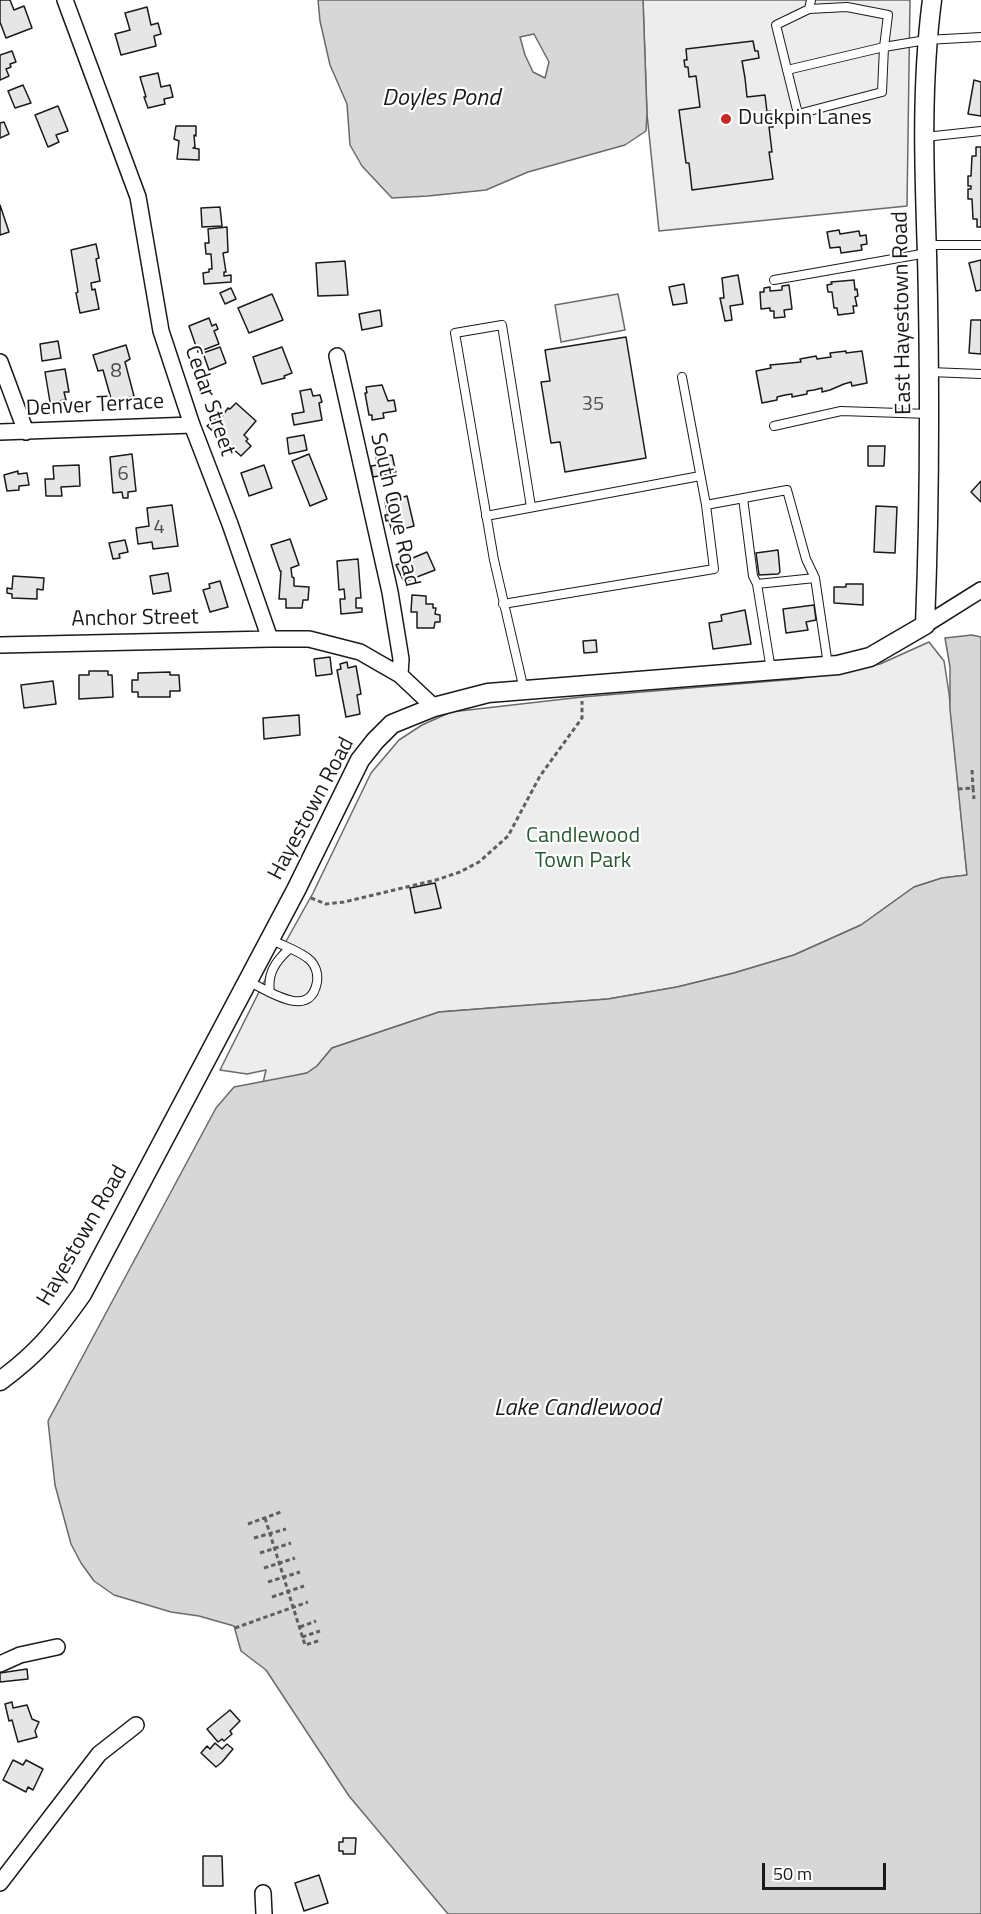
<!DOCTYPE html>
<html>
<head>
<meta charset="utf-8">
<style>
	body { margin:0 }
	#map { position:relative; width:981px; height:1914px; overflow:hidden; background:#fff; font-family:"Titillium Web",sans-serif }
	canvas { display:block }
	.scale { position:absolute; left:762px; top:1863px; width:124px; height:27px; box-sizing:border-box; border:3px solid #1a1a1a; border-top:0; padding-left:8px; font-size:18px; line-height:21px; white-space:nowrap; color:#1a1a1a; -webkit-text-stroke:4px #fff; paint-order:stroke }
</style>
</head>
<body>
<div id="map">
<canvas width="981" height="1914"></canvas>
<div class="scale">50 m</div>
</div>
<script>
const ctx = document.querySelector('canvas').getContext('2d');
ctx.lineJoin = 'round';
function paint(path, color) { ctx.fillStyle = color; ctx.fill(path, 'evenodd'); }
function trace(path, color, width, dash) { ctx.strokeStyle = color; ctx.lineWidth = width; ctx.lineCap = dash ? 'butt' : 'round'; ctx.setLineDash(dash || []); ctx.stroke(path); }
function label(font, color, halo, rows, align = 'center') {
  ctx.font = font + ' "Titillium Web",sans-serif'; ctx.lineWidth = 4.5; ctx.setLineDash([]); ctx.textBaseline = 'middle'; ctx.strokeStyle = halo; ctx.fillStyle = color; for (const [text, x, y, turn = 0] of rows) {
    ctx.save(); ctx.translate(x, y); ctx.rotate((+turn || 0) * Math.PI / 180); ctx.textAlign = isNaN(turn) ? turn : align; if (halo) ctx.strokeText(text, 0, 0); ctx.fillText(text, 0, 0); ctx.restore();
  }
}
const built = new Path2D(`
	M643 0H910L907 206 659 231 647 114Z
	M618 294 625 330 561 342 555 305Z
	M929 642 944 661 949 693 967 875 942 878 914 887 861 925 794 955 734 973 677 987 608 999 439 1012 332 1048 317 1066 307 1073 263 1083 266 1070 247 1074 220 1070 270 970 313 893 371 773 399 740 422 725 451 712 582 697 797 679 880 664Z`);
paint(built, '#ededed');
trace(built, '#6a6a6a', 1.5);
const water = new Path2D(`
	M318 0H643L647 114 646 131 625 145 528 172 486 190 428 196 392 198 362 166 350 145 347 104 330 65 320 21ZM534 34 549 62 545 78 533 72 525 55 520 37Z
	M972 635 981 637V1914H448L349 1796 266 1670 241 1651 234 1626 199 1616 171 1612 114 1595 94 1581 81 1563 71 1544 55 1485 48 1421 216 1108 234 1087 307 1073 317 1066 332 1048 439 1012 608 999 677 987 734 973 794 955 861 925 914 887 942 878 967 875 950 709V667L945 638Z`);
paint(water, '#d7d7d7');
trace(water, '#6a6a6a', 1.5);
const building = new Path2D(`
	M0 0H10L14 10 24 6 32 28 6 38 0 22Z
	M147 7 151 25 158 23 161 34 154 36 156 46 121 55 115 34 130 30 125 13Z
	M753 41 755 51H758L759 58 742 61 745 78 747 97 765 95 767 112 770 111 773 127H769L772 152H769L773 179 692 190 689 163H686L679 110 700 107 696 76 689 77 688 67H685L684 60H687L686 49Z
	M12 51 16 62 10 64 11 67 6 69 9 76 0 80V55Z
	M158 73 161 87 170 85 173 97 164 99 165 104 148 108 144 97H146L140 77Z
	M974 80 981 82V116L968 114Z
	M23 85 31 103 15 108 8 91Z
	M58 106 68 131 56 135 59 142 48 147 35 115Z
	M4 122 9 134 0 138V123Z
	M176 126H196V136L194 135 195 147 193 148 199 149V160L177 159 179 141 174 139Z
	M976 147H981V227H977V219H973L972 199H968V189H971V186H968V176H971L972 156H976Z
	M0 205 9 232 0 235Z
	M220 207 222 226 202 227 201 208Z
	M227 227 228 252 223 253 226 272H224V276L231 275V282L204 284 203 273 209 272V269H212L211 254H206L205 243H209L208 229Z
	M839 230 840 234 859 231 860 236 866 235 867 244 861 245 862 250 841 253 840 247 830 248 827 232Z
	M96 244 99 258 96 259 100 281 91 283 92 290 95 289 99 309 80 313 76 293 78 292 71 250Z
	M981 260V290L976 291 969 263Z
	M345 261 348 295 318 296 316 263Z
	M738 275 743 304 730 306 732 320 725 321 720 298H724L722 278Z
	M854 280 855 290 857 289 858 296 855 297 857 306H853L854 313 838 315 837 308H834L832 292H828L827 285 832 284 831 282Z
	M684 284 687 303 673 305 669 287Z
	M789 285 792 309 784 310 785 317 774 318V311H770V308L761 309 760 292H764V288L770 287V291L782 290V286Z
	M231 288 236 299 225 304 220 293Z
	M272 294 283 320 249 333 238 308Z
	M380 310 382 326 362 330 359 314Z
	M209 318 212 326 216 324 218 329 214 331 219 344 198 352 189 326Z
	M971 320H981V354L969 353Z
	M626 337 646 458 565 472 560 442 551 443 541 382 550 381 545 350Z
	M58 341 61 358 42 361 40 344Z
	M126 345 130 359 125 362 134 396 112 402 103 370 98 371 93 355Z
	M220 347 226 363 209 370 203 353Z
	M282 347 292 373 284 376 285 378 262 384 253 357Z
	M846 351V353L862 351 867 383 852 386 851 382 844 384 830 390 822 392V388L814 390 807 391V394L792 397V394L785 395 777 397V400L762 403 756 371 771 368 770 365 801 362 800 359 816 356 817 359 831 357 830 353Z
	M65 369 69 392H64L66 400 50 402 45 372Z
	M382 385 388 401 394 400 396 411 383 413 384 418 372 420V415H369L365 393H367L366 387Z
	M311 389 313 396 320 395 322 402 319 403 322 420 294 425 292 414 304 412 300 391Z
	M236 403 256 421 244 435 248 439 246 441 251 446 241 456 207 426 215 419 218 422 228 408 230 409Z
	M304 435 307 450 289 454 287 438Z
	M868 446H885L884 466H868Z
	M385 453 386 456 392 455 396 473 373 477 371 466 377 465 376 455Z
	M132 454 136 491 128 492V498H123L122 492 113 493 110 457Z
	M309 454 327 499 310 506 292 461Z
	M79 465 80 486 61 487 62 496H46L45 479H54L53 466Z
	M264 465 272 488 249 496 241 473Z
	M18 471V474L27 473 29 485 19 486V490L7 491 4 475Z
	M981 481V502L971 492Z
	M407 496 414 526 392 532 389 520 386 521 385 515H388L385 502Z
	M172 505 178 546 153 549 152 542 138 544 136 528 149 526 147 508Z
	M876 506 897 507 895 553 874 552Z
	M290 539 299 565 291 568 292 577 294 578V586L309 587 308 600H303L302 608H286V599H279L281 571H280L271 545Z
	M125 540 128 552 119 554 120 558 113 559 109 543Z
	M778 550 780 572 778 574 759 575 756 553Z
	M427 552 435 570 404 582 396 565Z
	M358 559 361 598H356V608H362V612L341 614 340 599H345L344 589 339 590 337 561Z
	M168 573 171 591 153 594 150 576Z
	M13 576 44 578 43 590 37 589V599L12 598V594L7 593V588L12 589Z
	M220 581 228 607 210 612 203 590 210 588 209 584Z
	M846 584H863V605L834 603V587H846Z
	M412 595 426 596V604H433V608H436L435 614 440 615V622H435L434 628H417V612H411Z
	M814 605 816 620 806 622 808 630 786 633 783 609Z
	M745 610 751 644 713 649 709 623 722 621 721 615Z
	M596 640 597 652 584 653 583 641Z
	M330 657 332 674 316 676 314 659Z
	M347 662 348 668 356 666 361 694 357 695 360 714 346 717 337 670 341 669 340 664Z
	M89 671H108V675H112L113 697 79 699V675H89Z
	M170 672V675H179L180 691H170V697H138V692H132V680H138V673Z
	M53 681 56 704 24 708 21 685Z
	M299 715 300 735 264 739 263 718Z
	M435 883 441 908 415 913 410 888Z
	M27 1669 28 1679 0 1682V1673Z
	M12 1702 13 1708 27 1705 32 1719 39 1722 35 1731 37 1737 18 1742 12 1720 9 1721 5 1704Z
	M230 1710 240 1721 230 1731 232 1734 224 1741 222 1739 218 1742 207 1729Z
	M215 1743 222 1749 227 1744 233 1749 222 1762 216 1767 201 1753 207 1746 210 1749Z
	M13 1760 23 1765 26 1760 43 1769 33 1790 28 1787 26 1792 3 1780Z
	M343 1838H356L355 1854H343V1851H339V1842H343Z
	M203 1856H222L223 1886H203Z
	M319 1875 328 1903 304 1911 295 1883Z`);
paint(building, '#e6e6e6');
trace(building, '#1a1a1a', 1.5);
const service = new Path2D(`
	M809 9 811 0
	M787 70 884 47 888 15 847 7 809 9 776 25 798 114 882 92 884 47 926 40 981 37
	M925 137 981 131
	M928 245H981
	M774 280 927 253
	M930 372 981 374
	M774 426 841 411 929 414
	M743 498 753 576 757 584
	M706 505 787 490 806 559 815 578
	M486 516 700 476
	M503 604 714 569 706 505 682 377
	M771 670 757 584 815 578 828 665
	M524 690 494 560 455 333 502 325 531 507
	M248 981C267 990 310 1021 317 982 318 975 316 967 311 961 301 951 283 946 270 939
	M270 992C267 973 276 961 289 949`);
const minor = new Path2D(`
	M65 0 138 197 161 331 192 425 230 524 270 639H309L360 652 400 675 434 707
	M337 356 390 592 401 659 400 675
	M0 362 26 432
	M0 432 192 425
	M925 625 981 590
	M0 645 270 639
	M0 1664 20 1655 57 1647
	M0 1883 99 1754 136 1725
	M263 1893 264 1914`);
const tertiary = new Path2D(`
	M0 1381C37 1354 56 1331 82 1294L296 890 360 760 375 741 392 724 434 707 488 693 838 665 870 657 925 625C930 502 930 377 927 254 924 169 921 84 932 0`);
trace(service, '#1a1a1a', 10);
trace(minor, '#1a1a1a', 18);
trace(tertiary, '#1a1a1a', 21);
trace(new Path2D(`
	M972 770 973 788
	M958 789 973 788 974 799
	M311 898 326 904 344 902 436 880 460 872 479 862 508 836 540 776 582 718V701
	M265 1518 305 1645 321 1640
	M248 1524 281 1512
	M254 1538 286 1529
	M260 1553 291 1543
	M264 1568 295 1558
	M268 1582 300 1572
	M272 1597 304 1586
	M300 1627 316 1621
	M235 1628 308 1602
	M302 1637 320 1631`), '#5f5f5f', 3, [4.5, 3]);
trace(service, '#fff', 8);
trace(minor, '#fff', 15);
trace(tertiary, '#fff', 18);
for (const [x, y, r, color] of [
	[726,119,6,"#c62828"]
]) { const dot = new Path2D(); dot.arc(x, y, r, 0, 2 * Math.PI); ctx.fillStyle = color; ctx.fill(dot); trace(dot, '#fff', 2); }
label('20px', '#4d4d4d', null, [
	["8",116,372],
	["35",593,405],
	["6",123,475],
	["4",159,528]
]);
label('22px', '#1a1a1a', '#fff', [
	["Duckpin Lanes",738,119]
], 'left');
label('22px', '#1a1a1a', '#fff', [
	["East Hayestown Road",903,313,-91],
	["Cedar Street",209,401,71],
	["Denver Terrace",95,406,-3],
	["South Cove Road",394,510,77],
	["Anchor Street",135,619,-1],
	["Hayestown Road",312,809,-62],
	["Hayestown Road",83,1236,-60]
]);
label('22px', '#2b5a34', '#fff', [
	["Candlewood",583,837],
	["Town Park",583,862]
]);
label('italic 24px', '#1a1a1a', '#fff', [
	["Doyles Pond",441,99],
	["Lake Candlewood",577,1409]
]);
</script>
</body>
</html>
